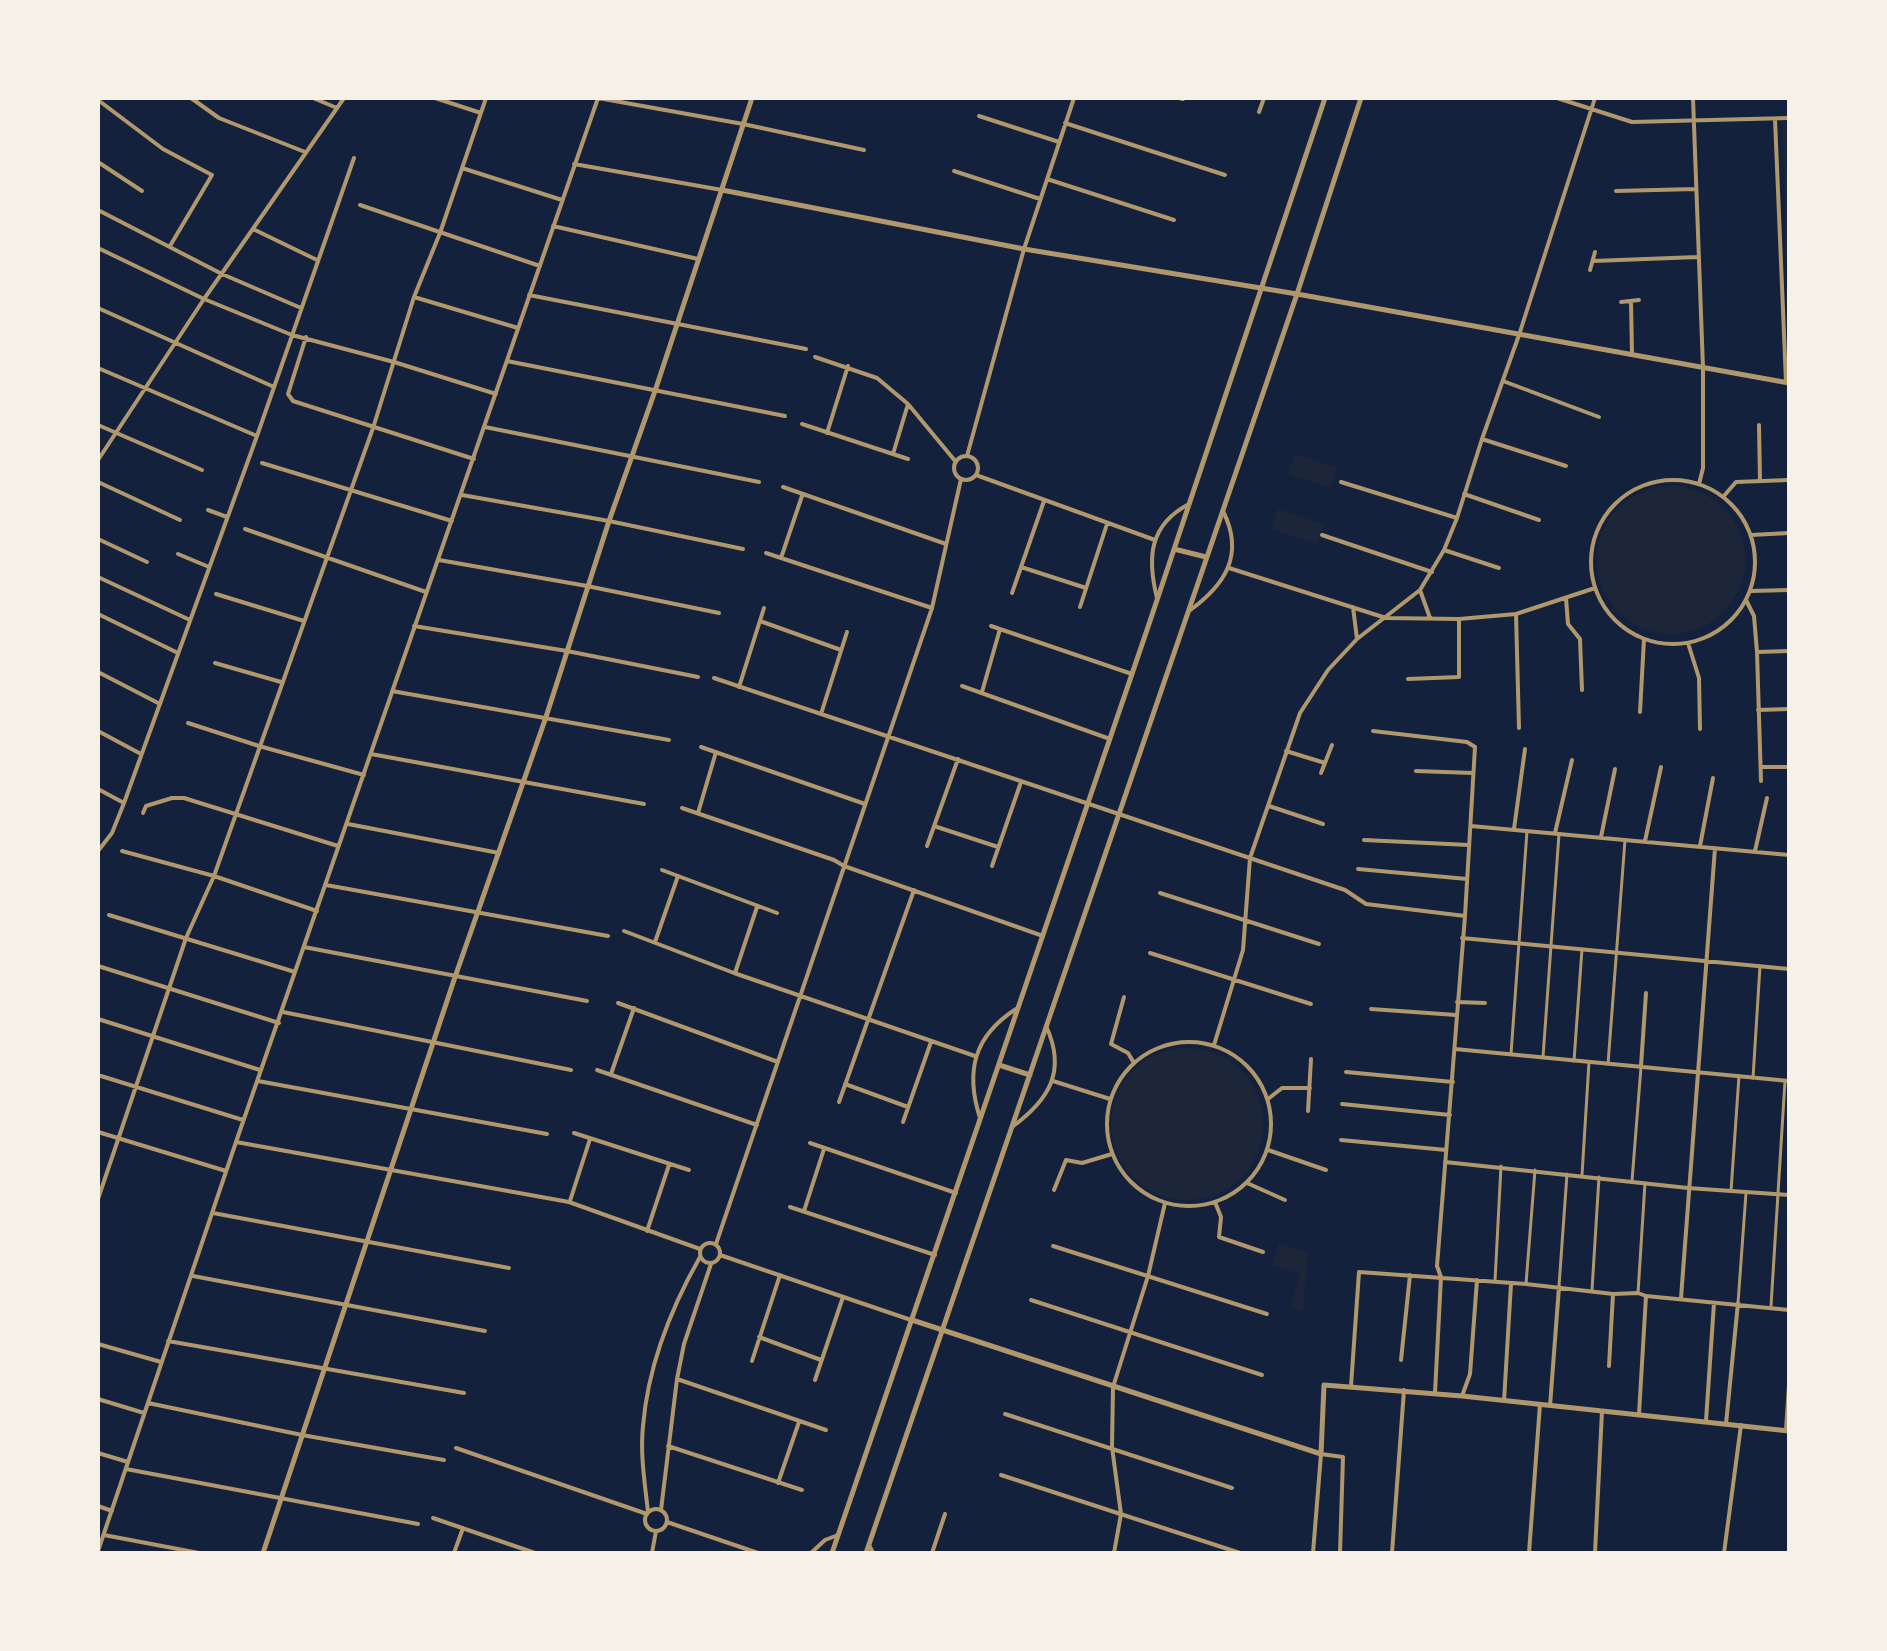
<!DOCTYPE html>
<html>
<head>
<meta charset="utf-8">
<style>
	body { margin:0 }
	#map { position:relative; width:1887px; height:1651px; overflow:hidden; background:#14213d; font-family:"Fira Sans",sans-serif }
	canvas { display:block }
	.frame { position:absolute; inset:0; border:100px solid #f6f1e7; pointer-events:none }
</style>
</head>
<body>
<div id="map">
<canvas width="1887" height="1651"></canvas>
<div class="frame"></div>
</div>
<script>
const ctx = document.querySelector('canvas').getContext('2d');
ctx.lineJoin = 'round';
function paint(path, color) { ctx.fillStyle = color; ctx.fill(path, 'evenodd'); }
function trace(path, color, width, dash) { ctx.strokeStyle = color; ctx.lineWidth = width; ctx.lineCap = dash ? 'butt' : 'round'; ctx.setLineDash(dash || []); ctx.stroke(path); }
paint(new Path2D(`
	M1783 123H1789V373V372Z
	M1295 454 1338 468 1331 488 1288 474Z
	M1597 560a74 74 0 1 1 148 0a74 74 0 1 1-148 0Z
	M1278 509 1324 524 1317 544 1271 529Z
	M1111 1124a76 76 0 1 1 152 0a76 76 0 1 1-152 0Z
	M1279 1243 1308 1253 1303 1311 1290 1306 1301 1274 1272 1265Z`), '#1d2539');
trace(new Path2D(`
	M1511 1054 1527 831
	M1543 1057 1559 834
	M1574 1061 1582 949
	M1608 1064 1625 840
	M1753 1078 1760 966
	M1582 1175 1589 1062
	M1632 1181 1641 1067
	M1731 1191 1739 1076
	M1495 1281 1501 1166
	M1526 1284 1535 1170
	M1559 1286 1567 1174
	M1592 1290 1599 1177
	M1638 1293 1645 1183
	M1738 1303 1746 1193
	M1771 1306 1785 1081`), '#b1986c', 3);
trace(new Path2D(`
	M191 98 219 118 305 152
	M313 98 337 108
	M435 98 481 113
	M598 98 743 124 864 150
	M1179 98 1183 99
	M1557 98 1632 122 1789 118
	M1693 98 1703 368V468L1699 484
	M98 100 163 149 212 175 170 246
	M1259 112 1264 98
	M979 116 1059 142
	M1775 119 1786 382
	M1065 123 1225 175
	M98 162 142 191
	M574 164 722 190
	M462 168 562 200
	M954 171 1040 199
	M1047 179 1174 220
	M1616 191 1695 189
	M360 205 540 266
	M98 210 222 274 301 308
	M553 226 698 259
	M253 229 317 260
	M98 248 204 299 292 335 394 362 496 394
	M1593 261 1698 257
	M1590 270 1595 252
	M529 295 806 349
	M414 297 518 328
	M1631 301 1632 354
	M1621 302 1639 300
	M98 308 274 387
	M306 337 288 394 293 401 474 459
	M815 357 877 378 908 404 956 462
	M507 361 785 416
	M98 368 257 436
	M1503 381 1599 417
	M802 424 908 459
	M98 425 202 470
	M1759 425 1760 481
	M485 427 759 482
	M827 433 848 366
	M1482 439 1566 466
	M893 454 908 404
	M967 456 1024 249 1074 98
	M954 468a12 12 0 1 1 24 0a12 12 0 1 1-24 0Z
	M98 460 204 299 344 98
	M262 463 452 521
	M976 475 1155 540
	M1591 562a82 82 0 1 1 164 0a82 82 0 1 1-164 0Z
	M98 482 180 520
	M1341 482 1457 518
	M783 487 946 544
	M1464 494 1539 520
	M462 495 609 521 743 549
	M1723 497 1736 482 1789 480
	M208 510 227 517
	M245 529 426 592
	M1322 535 1432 572
	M1751 535 1789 533
	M98 539 147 562
	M1444 550 1499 568
	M766 553 932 608
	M178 554 209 567
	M781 558 802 496
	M439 560 587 586 719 613
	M1021 567 1086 588
	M1229 568 1386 618 1459 619 1516 614 1595 588
	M98 577 190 620
	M1420 590 1430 618
	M1751 591 1789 590
	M1012 593 1044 501
	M216 594 304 621
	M1157 598C1147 558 1149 525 1189 504
	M1566 598 1568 624 1580 639 1582 690
	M1746 600 1754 616 1757 652 1761 781
	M1080 607 1107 524
	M1353 607 1357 639
	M1189 611C1225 585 1245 555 1223 511
	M98 614 178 653
	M1516 614 1519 728
	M760 621 841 650
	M414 626 567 651 698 677
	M991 626 1132 674
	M1688 643 1699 678 1700 729
	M1757 652 1789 651
	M215 663 281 682
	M98 672 160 704
	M714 678 1345 890 1366 904 1465 916
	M1408 679 1459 677V619
	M962 686 1110 739
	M739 687 764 608
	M392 691 669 740
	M982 692 1000 629
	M1758 710 1789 709
	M1640 712 1644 639
	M821 714 847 632
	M188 723 259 746 364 775
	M98 731 141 754
	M1373 731 1467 742 1475 747 1465 916 1437 1266 1441 1277 1435 1393
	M701 747 865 804
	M1286 751 1325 763
	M371 754 644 804
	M1761 767H1789
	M1416 771 1473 773
	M1321 773 1332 745
	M98 789 124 803
	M1269 806 1323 824
	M682 808 834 860 844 866 1043 936
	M143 813 146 806 172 798H184L338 846
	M698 813 716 752
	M348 824 499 853
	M934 826 998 847
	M1471 826 1789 855
	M1514 829 1525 749
	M1555 833 1572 760
	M1601 837 1615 769
	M1364 840 1469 845
	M1645 841 1661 767
	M927 846 958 759
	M1700 846 1713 778
	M98 851 112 833 124 803 257 436 354 158
	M122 851 214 876 317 911
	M1755 851 1767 798
	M992 866 1021 782
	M1358 869 1467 879
	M662 870 777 913
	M326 885 608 936
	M1160 893 1319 944
	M109 915 295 972
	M624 931 734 973 975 1056
	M1462 938 1789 969
	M655 942 678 876
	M304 947 587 1001
	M1150 953 1311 1004
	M98 966 279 1023
	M735 973 757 907
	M1124 997 1111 1044 1128 1053 1134 1063
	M1457 1002 1485 1003
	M618 1003 778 1062
	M1371 1009 1456 1015
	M283 1012 571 1070
	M98 1019 260 1070
	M1107 1124a82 82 0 1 1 164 0a82 82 0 1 1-164 0Z
	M1214 1045 1243 950 1250 858 1300 713 1328 670 1357 639 1420 590 1444 550 1457 518 1482 439 1519 335 1595 98
	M1455 1049 1789 1081
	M1641 1066 1646 993
	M597 1070 757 1125
	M1346 1072 1453 1082
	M611 1074 634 1008
	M101 1076 243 1120
	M258 1081 547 1134
	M1053 1081 1110 1099
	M845 1084 908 1107
	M1268 1099 1282 1088H1310
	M839 1102 914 890
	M1342 1104 1450 1115
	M1308 1111 1311 1059
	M980 1118C965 1071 974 1036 1016 1009
	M903 1122 931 1042
	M1012 1127C1049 1100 1067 1071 1046 1026
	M98 1132 226 1171
	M574 1133 689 1170
	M1341 1140 1446 1150
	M236 1142 569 1202 700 1249
	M810 1143 956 1193
	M1268 1150 1326 1170
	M1445 1162 1688 1188 1789 1195
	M1247 1183 1285 1200
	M1054 1190 1066 1160 1082 1163 1112 1154
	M98 1199 186 938 214 876 373 428 414 297 440 233 486 98
	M570 1201 590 1139
	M1215 1202 1221 1217 1219 1237 1263 1252
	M790 1207 935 1255
	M804 1211 824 1149
	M213 1213 509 1268
	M647 1231 669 1165
	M700 1253a10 10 0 1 1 20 0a10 10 0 1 1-20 0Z
	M716 1244 932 608 961 479
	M1053 1246 1267 1314
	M720 1255 911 1320
	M193 1276 485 1331
	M1681 1298 1715 848
	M1031 1300 1262 1375
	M759 1337 821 1360
	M168 1341 464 1393
	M98 1344 161 1362
	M1401 1360 1410 1275
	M752 1361 780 1275
	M1609 1366 1613 1294
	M677 1379 826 1430
	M815 1380 843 1297
	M1351 1386 1359 1272 1526 1284 1613 1294 1638 1293 1646 1296 1789 1310
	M1462 1396 1470 1374 1477 1280
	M98 1399 144 1413
	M1504 1401 1511 1284
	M148 1403 302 1435 444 1460
	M1550 1406 1559 1287
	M1005 1414 1232 1488
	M1639 1414 1646 1296
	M1706 1421 1714 1303
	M1726 1424 1738 1303
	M1786 1430 1789 1385
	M668 1446 802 1490
	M456 1448 647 1514
	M98 1453 128 1462
	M126 1469 418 1524
	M1001 1475 1240 1553
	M778 1483 799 1422
	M98 1506 112 1511
	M645 1520a11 11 0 1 1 22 0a11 11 0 1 1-22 0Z
	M661 1510 677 1379 684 1344 711 1264
	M648 1512C645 1484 640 1455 643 1426 648 1367 671 1308 700 1257
	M433 1518 535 1553
	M667 1522 758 1553
	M104 1535 199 1553
	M869 1545 873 1553
	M98 1551 236 1142 598 98
	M454 1553 463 1528
	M652 1553 656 1531
	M811 1553 825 1540 838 1535
	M932 1553 945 1514
	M1114 1553 1121 1514 1112 1447 1113 1387 1148 1276 1165 1203
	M1313 1553 1321 1454 1343 1457 1340 1553
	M1392 1553 1404 1390
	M1529 1553 1540 1404
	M1595 1553 1602 1411
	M1724 1553 1741 1425`), '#b1986c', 4);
trace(new Path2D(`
	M722 190 1024 249 1297 294 1789 383
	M1174 549 1206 557
	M999 1065 1030 1075
	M912 1320 1321 1454 1324 1385 1462 1396 1789 1431
	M263 1553 455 977 546 717 609 521 655 391 752 98
	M832 1553 1148 627 1325 98
	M866 1553 1297 294 1361 98`), '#b1986c', 5);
</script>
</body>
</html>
